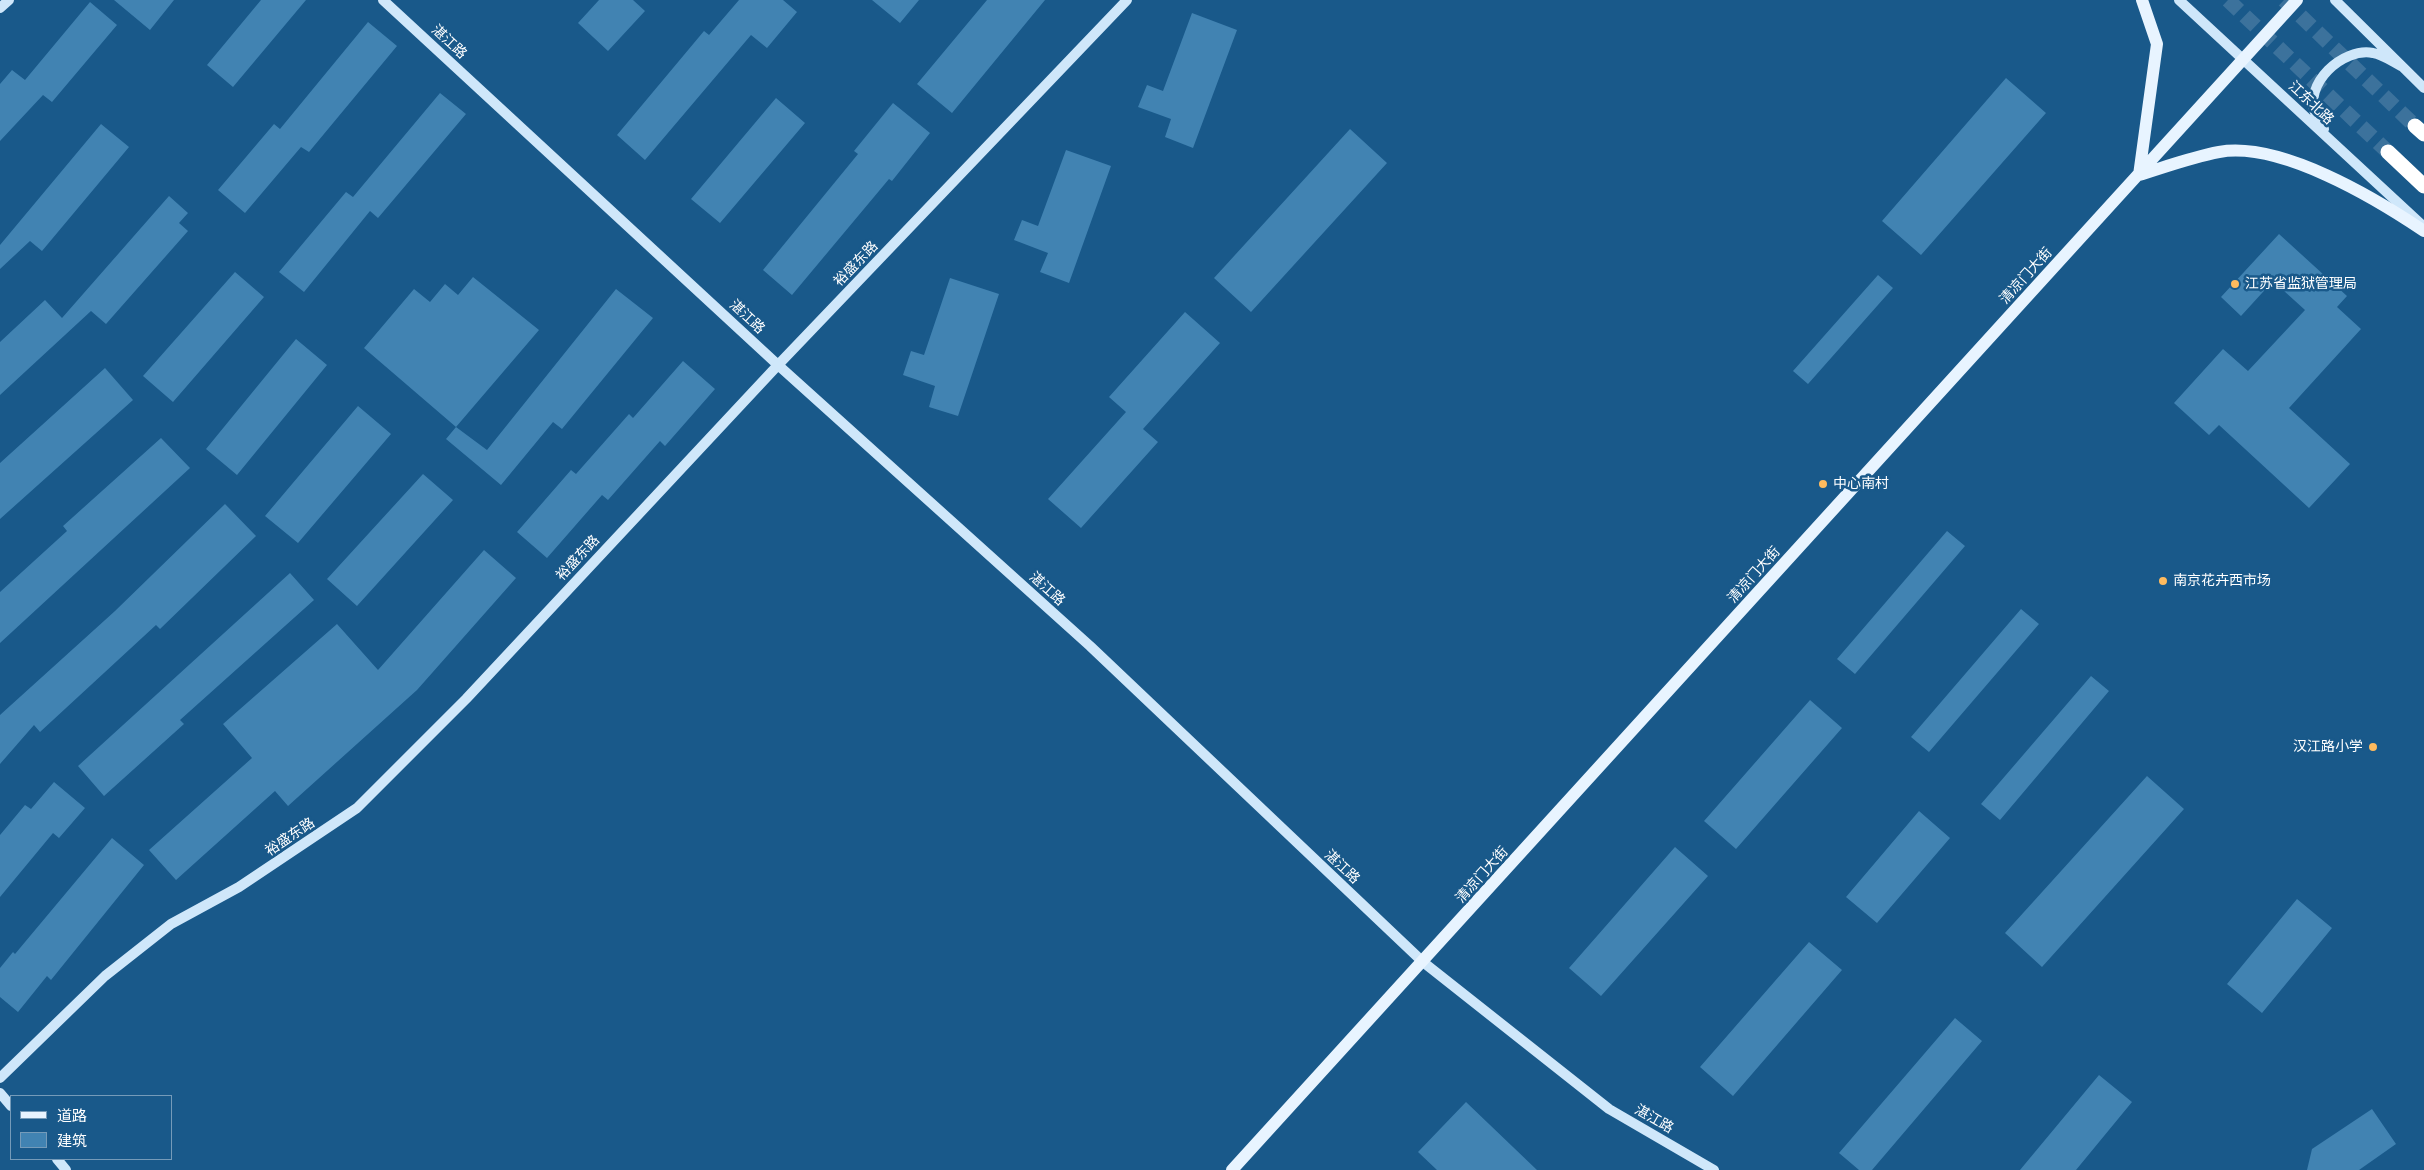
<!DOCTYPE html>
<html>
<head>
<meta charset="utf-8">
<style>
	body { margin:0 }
	#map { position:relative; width:2424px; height:1170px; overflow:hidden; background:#19598a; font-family:Raleway,"Noto Sans SC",sans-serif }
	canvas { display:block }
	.legend { position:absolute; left:10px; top:1095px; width:162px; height:65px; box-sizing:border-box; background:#19598a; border:1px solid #759bb9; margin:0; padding:6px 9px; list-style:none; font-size:15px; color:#fff }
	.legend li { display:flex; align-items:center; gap:10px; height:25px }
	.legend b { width:25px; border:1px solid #759bb9 }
</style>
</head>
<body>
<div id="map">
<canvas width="2424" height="1170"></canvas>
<ul class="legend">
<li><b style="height:6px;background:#e8f4ff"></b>道路</li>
<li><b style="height:14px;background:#4183b2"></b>建筑</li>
</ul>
</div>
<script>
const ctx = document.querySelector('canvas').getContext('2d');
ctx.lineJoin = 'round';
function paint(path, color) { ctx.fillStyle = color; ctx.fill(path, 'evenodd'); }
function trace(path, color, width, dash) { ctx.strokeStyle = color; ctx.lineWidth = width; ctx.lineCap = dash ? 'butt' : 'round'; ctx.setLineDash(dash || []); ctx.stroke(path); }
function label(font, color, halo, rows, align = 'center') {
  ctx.font = font + ' Raleway,"Noto Sans SC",sans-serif'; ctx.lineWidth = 5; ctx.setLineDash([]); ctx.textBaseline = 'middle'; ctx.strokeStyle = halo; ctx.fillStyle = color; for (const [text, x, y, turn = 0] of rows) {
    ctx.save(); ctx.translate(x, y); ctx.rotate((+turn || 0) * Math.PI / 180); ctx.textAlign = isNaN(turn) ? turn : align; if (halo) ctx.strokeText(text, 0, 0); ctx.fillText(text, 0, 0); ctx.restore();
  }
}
paint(new Path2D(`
	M114 0H174L150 30Z
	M261 0H306L233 87 207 65Z
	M599 0H633L645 11 608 51 578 23Z
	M739 0H783L797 12 767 48 751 35 645 160 617 135 704 31 709 35Z
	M872 0H919L900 23Z
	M987 0H1045L952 113 917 84Z
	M90 2 117 25 52 102 43 95 0 141V84L12 70 25 80Z
	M1192 13 1237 30 1193 148 1165 137 1171 119 1138 107 1147 85 1163 91Z
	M368 22 397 46 309 152 301 147 245 213 218 190 274 124 280 129Z
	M2006 78 2046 113 1921 255 1882 221Z
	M440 93 466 114 378 218 370 211 304 292 279 272 346 192 353 197Z
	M776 98 805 123 720 223 691 199Z
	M893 103 930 133 892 181 889 179 792 295 763 270 858 154 854 151Z
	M101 124 129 147 42 251 30 241 0 269V245Z
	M1350 129 1387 163 1251 312 1214 278Z
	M1066 150 1111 166 1069 283 1040 272 1048 253 1014 240 1022 220 1038 226Z
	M169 196 188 213 179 223 188 231 106 324 91 311 0 395V342L45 300 62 318Z
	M2279 234 2347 296 2337 307 2361 329 2289 408 2350 464 2309 508 2219 425 2209 435 2174 403 2223 349 2248 371 2305 310 2273 281 2241 316 2221 297Z
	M235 272 264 297 173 402 143 376Z
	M1878 275 1893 288 1808 384 1793 371Z
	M473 277 539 330 456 427 364 348 414 289 430 302 445 284 458 295Z
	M950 278 999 294 958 416 929 407 935 386 903 375 911 351 924 355Z
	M616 289 653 318 562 429 553 422 501 485 446 439 456 427 487 450Z
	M1185 312 1220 343 1143 429 1158 442 1081 528 1048 499 1126 412 1109 397Z
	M296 339 327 365 237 475 206 449Z
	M683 361 715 389 665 446 660 441 608 500 602 495 547 558 517 532 571 470 576 474 629 414 633 418Z
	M105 368 133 400 0 519V463Z
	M358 406 391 434 298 543 265 516Z
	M161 438 190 468 0 643V592L67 531 63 526Z
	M423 474 453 500 357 606 327 579Z
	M225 504 256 536 160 629 156 625 40 732 34 725 0 764V715L115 611Z
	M1947 531 1965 546 1855 674 1837 659Z
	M484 550 516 578 417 690 288 806 275 791 176 880 149 850 252 758 223 724 337 624 378 670Z
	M290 573 314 600 180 720 184 724 104 796 78 766Z
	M2021 609 2039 624 1929 752 1911 737Z
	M2091 676 2109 691 2000 820 1981 804Z
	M1810 700 1842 728 1736 849 1704 821Z
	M2147 776 2184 809 2042 967 2005 933Z
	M54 782 85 808 59 838 53 833 0 897V835L25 805 31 809Z
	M1919 811 1950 838 1877 923 1846 897Z
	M112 838 144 865 51 980 47 976 18 1012 0 997V968L13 952 15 954Z
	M1675 847 1708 876 1601 996 1569 968Z
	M2297 899 2332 928 2262 1013 2227 984Z
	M1809 942 1842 970 1733 1096 1700 1067Z
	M1955 1018 1982 1041 1872 1170H1859L1839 1153Z
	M2099 1075 2132 1102 2076 1170H2020Z
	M1466 1102 1537 1170H1437L1418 1152Z
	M2372 1109 2396 1144 2359 1170H2307L2312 1149Z`), '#4183b2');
trace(new Path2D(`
	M2228 0 2388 152
	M2284 0 2415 126`), '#3c729c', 15, [15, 8]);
trace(new Path2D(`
	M383 0 778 365 1090 646 1423 962 1609 1109 1714 1170
	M2179 0 2421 224
	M2335 0 2424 88
	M0 8 9 0
	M2324 129C2321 125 2318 120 2316 116 2302 84 2343 47 2373 53 2382 54 2393 62 2401 66
	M0 1078 105 976 171 924 239 887 357 808 466 699 778 365 1127 0
	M0 1093 11 1106
	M57 1159 66 1170`), '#cfe7fa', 10);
trace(new Path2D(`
	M2142 0 2157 44 2139 175C2165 167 2192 157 2219 152 2280 141 2375 198 2424 231
	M1232 1170 2297 0`), '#e8f4ff', 12);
trace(new Path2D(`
	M2415 126 2424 134
	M2388 152 2424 186`), '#fff', 15);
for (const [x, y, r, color] of [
	[2235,284,5,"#ffbb5e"],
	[1823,484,5,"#ffbb5e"],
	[2163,581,5,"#ffbb5e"],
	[2373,747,5,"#ffbb5e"]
]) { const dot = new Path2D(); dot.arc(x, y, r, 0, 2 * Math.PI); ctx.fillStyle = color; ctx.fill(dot); trace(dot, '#19598a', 2); }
label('14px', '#fff', '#19598a', [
	["湛江路",449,42,43],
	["江东北路",2311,103,43],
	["裕盛东路",856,264,-46],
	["清凉门大街",2026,276,-48],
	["湛江路",747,317,43],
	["裕盛东路",578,558,-47],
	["清凉门大街",1754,575,-48],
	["湛江路",1047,589,42],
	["裕盛东路",290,837,-34],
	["湛江路",1342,867,43],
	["清凉门大街",1482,875,-48],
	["湛江路",1654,1119,30]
]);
label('14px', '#fff', '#19598a', [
	["江苏省监狱管理局",2245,284],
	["中心南村",1833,484],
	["南京花卉西市场",2173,581],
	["汉江路小学",2363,747,"right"]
], 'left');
</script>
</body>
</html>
